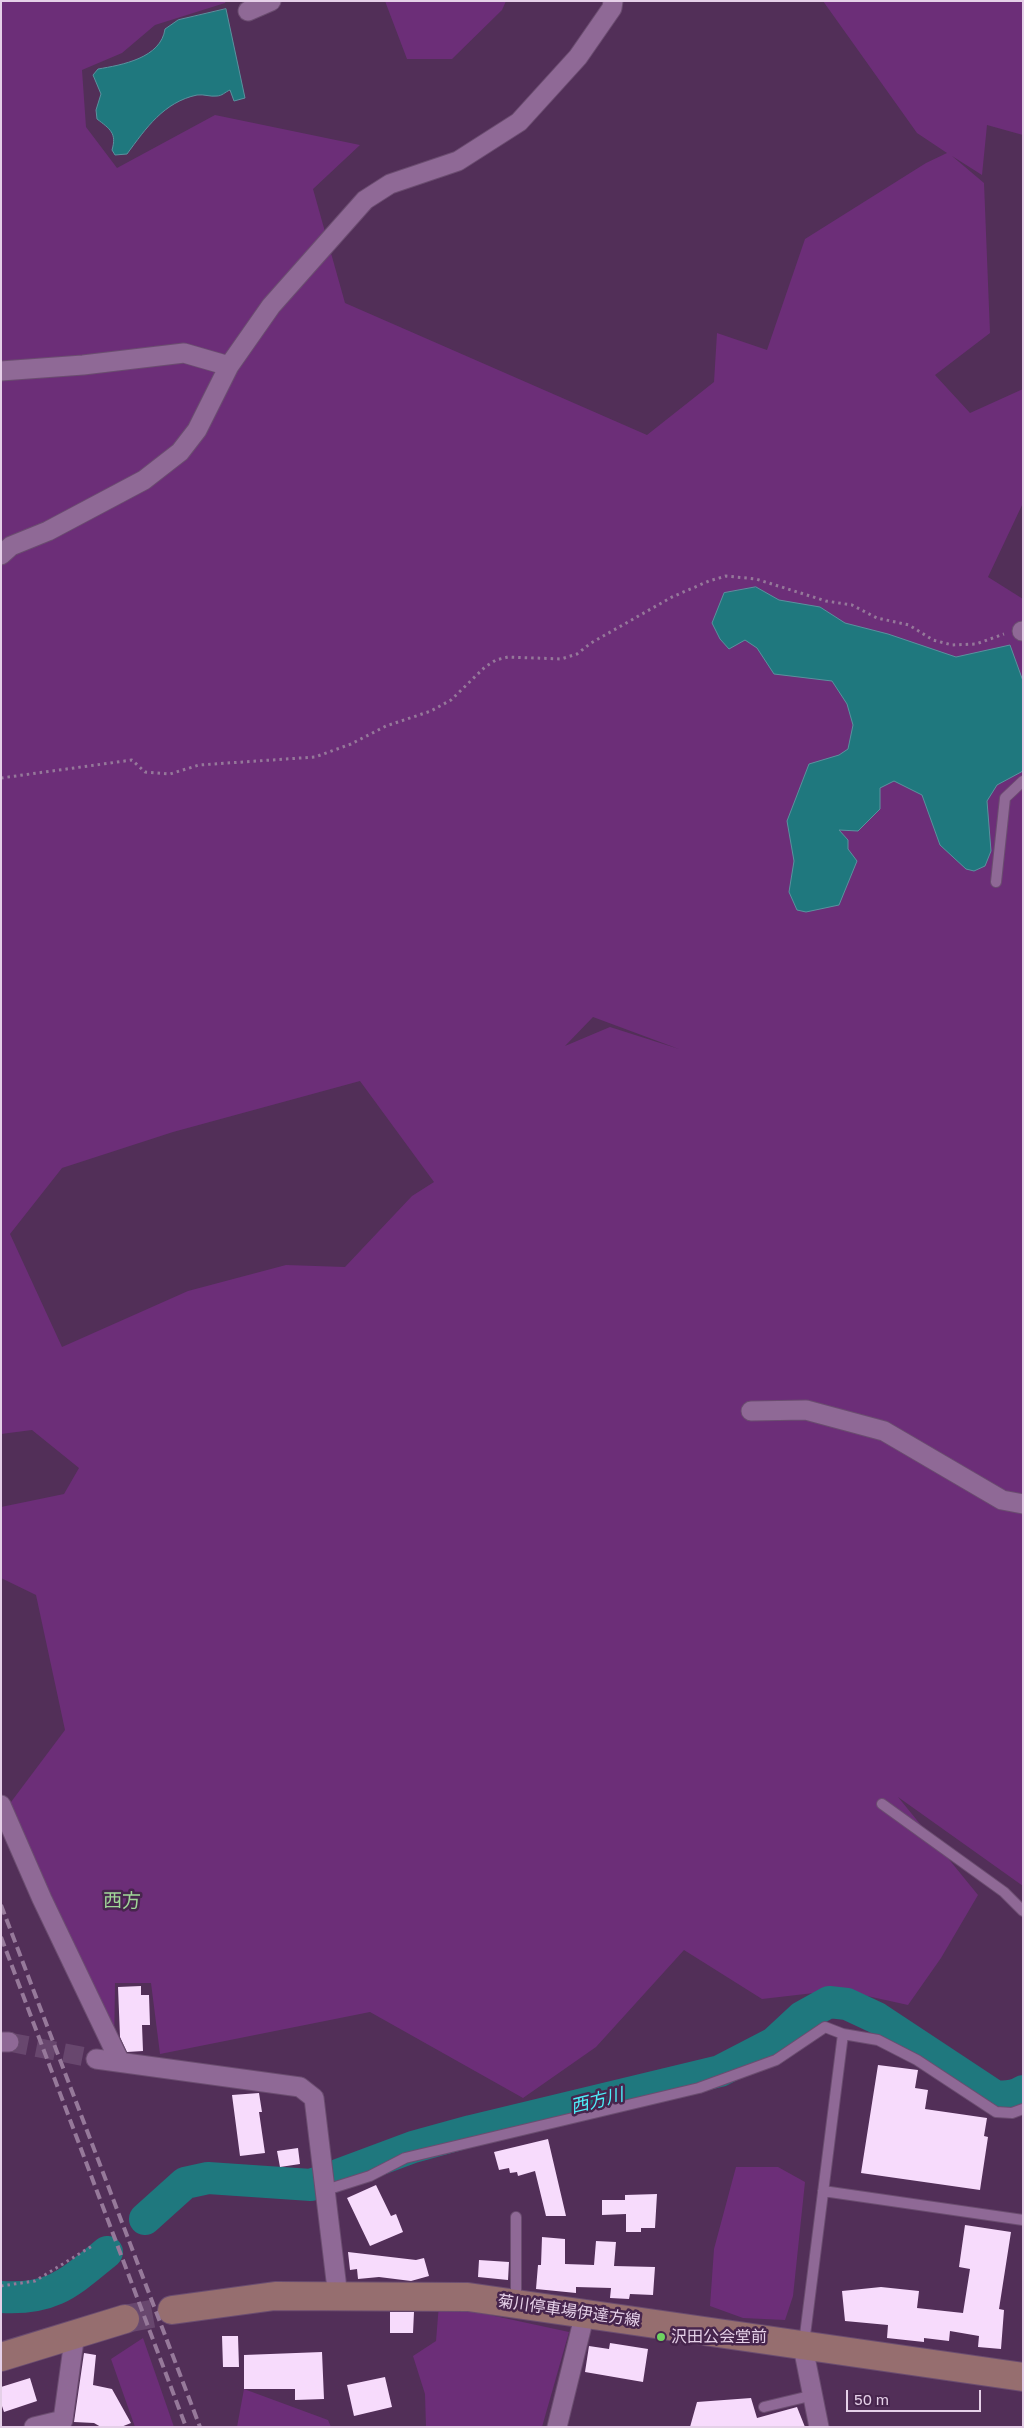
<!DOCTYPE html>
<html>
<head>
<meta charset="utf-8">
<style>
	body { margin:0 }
	#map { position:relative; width:1024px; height:2428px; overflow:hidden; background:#522f58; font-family:"Golos Text",sans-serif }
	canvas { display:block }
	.frame { position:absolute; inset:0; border:2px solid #e5d0e8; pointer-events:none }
	.scale { position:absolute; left:846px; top:2390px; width:135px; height:22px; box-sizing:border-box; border:2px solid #e5d0e8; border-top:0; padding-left:6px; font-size:15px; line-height:18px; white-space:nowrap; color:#e5d0e8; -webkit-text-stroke:4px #47254d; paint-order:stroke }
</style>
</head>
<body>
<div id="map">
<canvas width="1024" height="2428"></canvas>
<div class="frame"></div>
<div class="scale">50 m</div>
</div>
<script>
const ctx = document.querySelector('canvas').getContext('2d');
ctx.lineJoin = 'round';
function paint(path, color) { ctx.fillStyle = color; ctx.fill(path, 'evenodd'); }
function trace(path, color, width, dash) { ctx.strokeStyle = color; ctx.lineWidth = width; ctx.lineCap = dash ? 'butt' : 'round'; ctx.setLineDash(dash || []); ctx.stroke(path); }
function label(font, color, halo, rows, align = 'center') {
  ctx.font = font + ' "Golos Text","Noto Sans JP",sans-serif'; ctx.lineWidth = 5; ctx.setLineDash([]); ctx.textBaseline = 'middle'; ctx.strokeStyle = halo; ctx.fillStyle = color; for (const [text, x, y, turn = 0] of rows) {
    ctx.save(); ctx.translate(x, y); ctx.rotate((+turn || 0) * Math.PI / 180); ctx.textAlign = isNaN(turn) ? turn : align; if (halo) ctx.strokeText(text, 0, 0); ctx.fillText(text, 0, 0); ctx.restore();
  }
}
paint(new Path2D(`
	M1 1H226L225 3 155 25 122 53 82 70 86 127 117 168 215 115 360 145 313 189 345 303 647 435 714 382 717 333 767 350 805 239 926 163 947 153 917 133 823 1H1023V135L987 125 982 175 952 156 984 183 990 333 935 375 970 413 1023 389V503L988 577 1023 599V1886L898 1797 978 1895 941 1958 908 2005 840 1990 762 1999 684 1950 596 2047 523 2098 370 2012 160 2054 151 1983H115L114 2050 8 1806 65 1730 36 1595 1 1578V1507L64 1494 79 1468 32 1430 1 1434ZM593 1017 679 1049 610 1027 565 1046ZM360 1081 434 1182 412 1196 345 1267 286 1265 188 1291 62 1347 10 1234 62 1168 173 1132Z
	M385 1H506L502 10 452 59H407Z
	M736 2167H778L805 2182 793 2296 785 2320 743 2318 710 2306 714 2249Z
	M439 2304 569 2332 542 2427H426L425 2394 413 2356 436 2341Z
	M143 2338 174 2427H135L111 2359Z
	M244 2389 328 2420 331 2427H237Z`), '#6c2e78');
const water = new Path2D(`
	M226 9 245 98 234 101 230 90C225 92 222 96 217 96 210 97 204 94 197 95 164 102 146 128 127 154L115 155 112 150C117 133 110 129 97 119L96 110 101 94 93 75 98 69C122 65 161 58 165 29L178 20Z
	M756 587 779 600 820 607 845 623 888 634 956 657 1010 645 1023 681V771L997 785 987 801 991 851 985 866 974 871 966 869 940 845 922 795 894 781 880 788V809L858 831 839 830 848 840V849L857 861 839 905 806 912 797 910 789 892 794 861 787 821 809 764 839 755 848 749 853 725 847 704 832 681 774 674 757 648 745 640 729 649 720 639 712 623 724 593Z`);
paint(water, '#1f787e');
trace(water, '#5a929e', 1);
trace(new Path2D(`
	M145 2219 185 2183 208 2178 311 2185 413 2147 471 2131 720 2071 774 2043 802 2017 829 2002 847 2004 877 2018 995 2096C1005 2097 1014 2097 1023 2091
	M1 2297C53 2300 69 2283 107 2252`), '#1f787e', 32);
paint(new Path2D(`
	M141 1986V1995H149L150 2025H142L143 2051 127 2052 120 2037 118 1987Z
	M878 2065 918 2070 915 2088 928 2090 925 2109 987 2118 984 2136 988 2137 980 2190 861 2173Z
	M259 2093 262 2112H259L265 2153 240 2156 232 2095Z
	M548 2139 566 2216H546L535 2171 518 2176 517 2172 510 2173 509 2168 499 2170 494 2152Z
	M298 2148 300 2164 280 2167 277 2151Z
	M376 2185 391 2216 396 2214 403 2232 370 2246 347 2198Z
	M657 2194 655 2228H641V2232H626V2214L602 2215V2200H625V2195Z
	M965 2225 1011 2232 999 2309 1004 2310 1001 2349 978 2347 979 2336 950 2331 949 2341 924 2338V2342L887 2338 888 2325 845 2321 842 2291 881 2287 919 2291 917 2308 963 2313 970 2269 959 2267Z
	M542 2237 565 2239V2264L594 2265 596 2241 616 2242 614 2266 655 2267 653 2295 630 2294 629 2299 610 2298 611 2288 576 2287V2293L536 2289 538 2265H541Z
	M348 2252 416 2260 424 2258 429 2276 411 2281 379 2277 358 2279 357 2269 350 2270Z
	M479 2260 509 2262 508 2280 478 2277Z
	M390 2312H414L413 2333H390Z
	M222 2336H238L239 2367H223Z
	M610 2343 648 2349 643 2382 585 2372 589 2346 609 2349Z
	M322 2352 324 2399 295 2400V2389H244V2355Z
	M84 2353 96 2355 93 2385 112 2389 131 2423 121 2427H101L94 2423 74 2422Z
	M385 2377 392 2407 354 2416 347 2385Z
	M30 2378 37 2401 4 2412 1 2403V2387Z
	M751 2398 757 2418 797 2407 805 2427H690L697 2402Z`), '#f7dbfc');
trace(new Path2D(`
	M9 2042 96 2059`), '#68476e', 19, [19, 9]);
trace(new Path2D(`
	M125 2319 172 2310`), '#68476e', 28, [28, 14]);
const lane = new Path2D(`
	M996 882 1005 798 1023 781
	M882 1804 1004 1892 1023 1911
	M326 2190 370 2176 405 2158 699 2088 776 2060 825 2027 843 2034 878 2040 917 2060 996 2112 1012 2113 1023 2109
	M823 2191 1023 2220
	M516 2303V2217
	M804 2343 843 2034
	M764 2407 814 2395`);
const street = new Path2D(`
	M248 11 271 1
	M1 371 83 365 184 353 229 366
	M1 555 11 546 48 531 144 480 180 452 197 430 229 366 271 306 365 200 390 184 458 161 519 122 578 57 612 8 613 1
	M1022 631H1023
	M751 1411 806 1410 884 1431 1002 1500 1023 1504
	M1 1805 42 1899 120 2062
	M1 2042H9
	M96 2059 300 2087 314 2098 338 2297
	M803 2347 819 2427
	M34 2427 63 2420 75 2333
	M557 2427 585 2313`);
const secondary = new Path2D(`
	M172 2310 275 2296 468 2297 1023 2377
	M1 2357 125 2319`);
trace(lane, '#6b4d70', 12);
trace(street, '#6b4d70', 21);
trace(secondary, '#6b4d70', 30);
trace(new Path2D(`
	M1 778 132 760 145 772 170 774 199 765 315 757 351 744 386 726 431 711 451 700 485 667 496 660 508 657 561 659 577 654 591 643 672 597 709 581 726 576 756 579 826 601 852 605 877 618 909 625 933 640 952 645 976 644 1004 634
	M1 2286 35 2281 92 2246`), '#95789a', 3, [2.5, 4]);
trace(lane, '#8f6996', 10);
trace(street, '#8f6996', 19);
trace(secondary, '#966e6f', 28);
trace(new Path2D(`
	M1 1905 200 2427
	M1 1937 186 2427`), '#96799a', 4, [10, 5]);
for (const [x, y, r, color] of [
	[661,2337,5,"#6ed360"]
]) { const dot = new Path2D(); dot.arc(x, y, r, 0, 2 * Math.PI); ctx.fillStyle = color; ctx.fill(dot); trace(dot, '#47254d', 2); }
label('16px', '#e5d0e8', '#47254d', [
	["菊川停車場伊達方線",569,2311,8]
]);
label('16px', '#e5d0e8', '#47254d', [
	["沢田公会堂前",671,2337]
], 'left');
label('italic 18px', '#4ceef8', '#47254d', [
	["西方川",597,2101,-14]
]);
label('19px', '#a0d598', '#47254d', [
	["西方",122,1901]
]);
</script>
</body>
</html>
